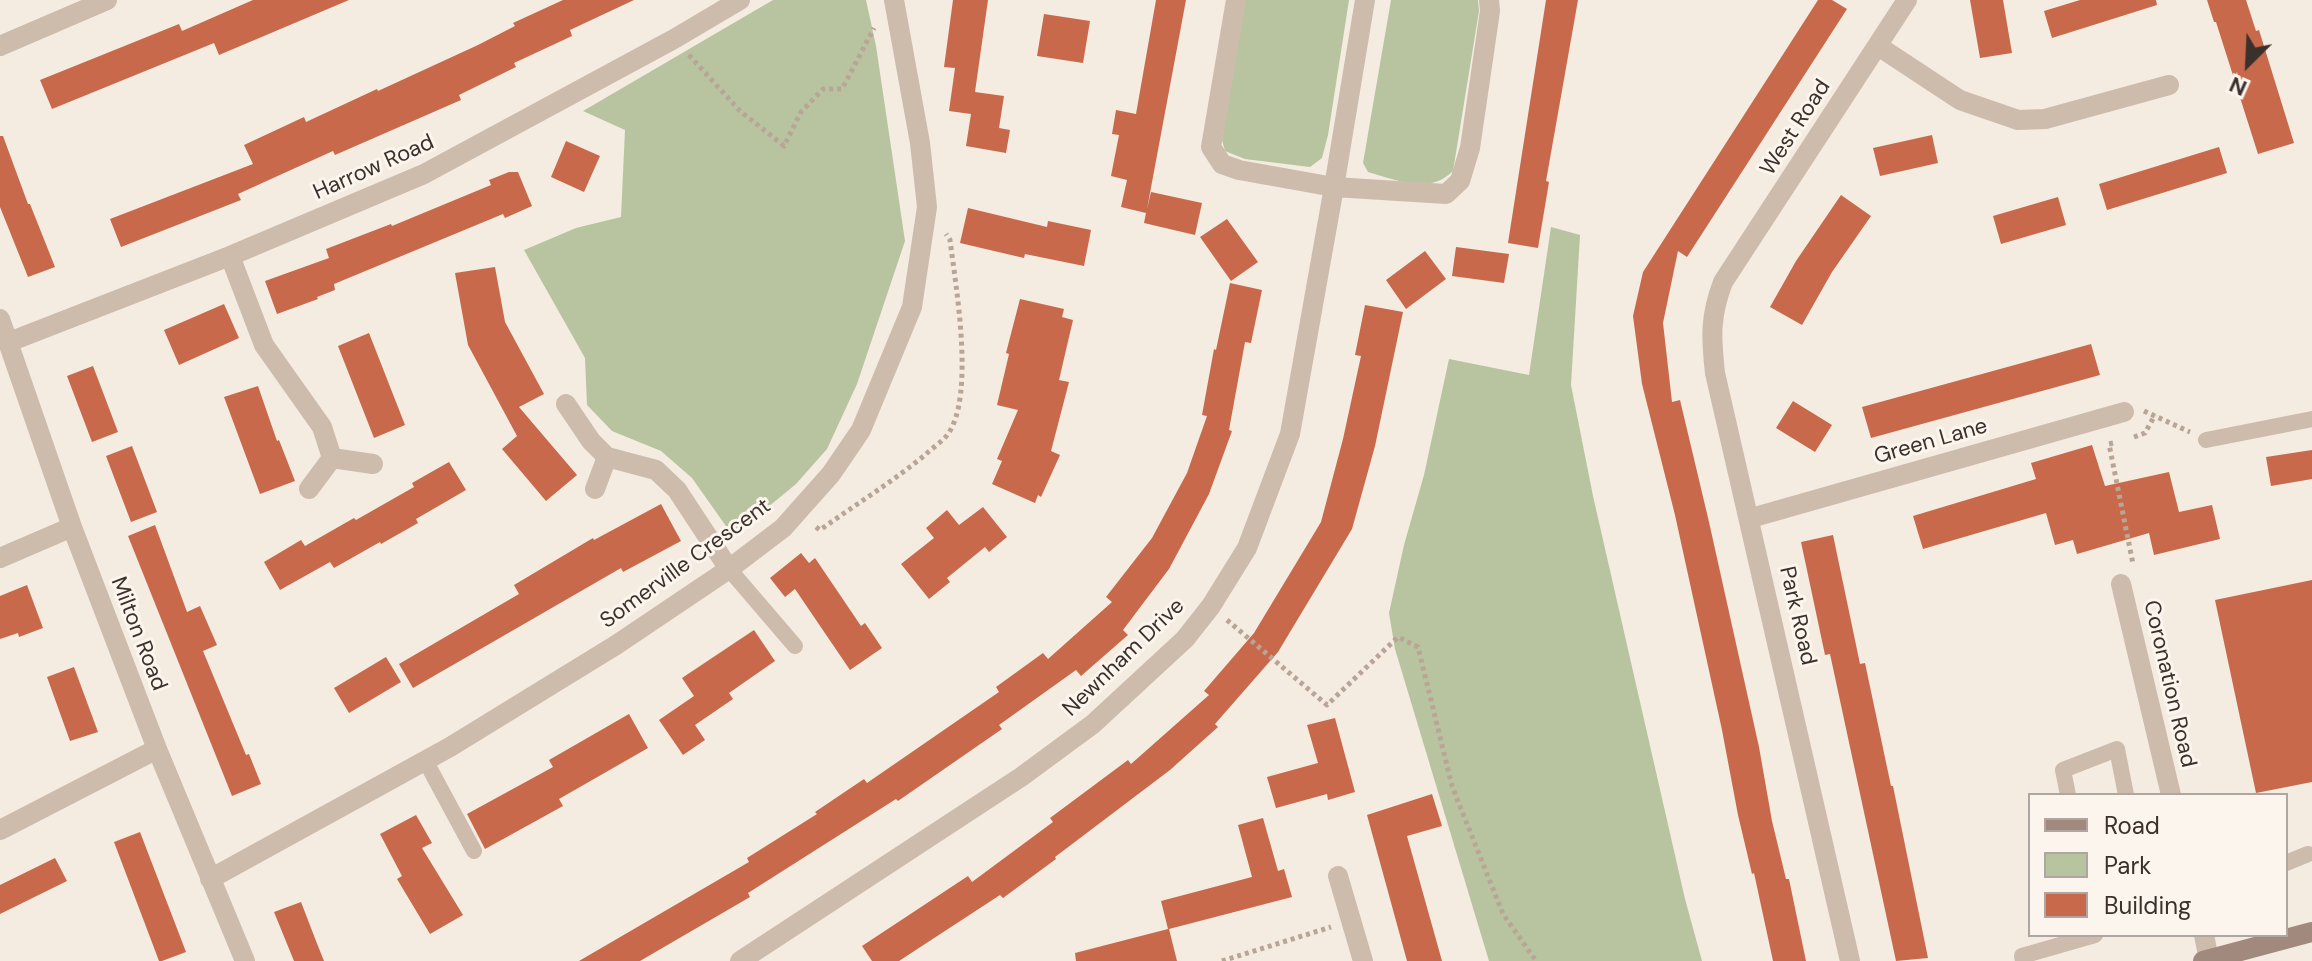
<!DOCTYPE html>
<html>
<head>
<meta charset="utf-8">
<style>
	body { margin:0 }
	#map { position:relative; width:2312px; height:961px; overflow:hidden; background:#f4ebe1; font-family:"DM Sans",sans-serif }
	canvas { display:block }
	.legend { position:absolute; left:2028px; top:793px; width:260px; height:144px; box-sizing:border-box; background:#fbf5ee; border:2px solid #aea6a0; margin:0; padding:10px 14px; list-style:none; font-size:24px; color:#3b302b }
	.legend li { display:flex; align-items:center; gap:16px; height:40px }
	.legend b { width:40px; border:2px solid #aea6a0 }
	.north { position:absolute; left:2208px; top:24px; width:80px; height:80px; -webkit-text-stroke:6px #fbf5ee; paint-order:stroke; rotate:204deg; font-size:22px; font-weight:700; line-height:32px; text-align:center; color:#3b302b }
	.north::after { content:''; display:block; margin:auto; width:28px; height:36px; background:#3b302b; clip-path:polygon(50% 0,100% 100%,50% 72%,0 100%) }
</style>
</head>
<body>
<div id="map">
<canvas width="2312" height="961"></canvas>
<ul class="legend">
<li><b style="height:10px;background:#a18a7d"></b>Road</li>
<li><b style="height:22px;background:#b8c4a0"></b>Park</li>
<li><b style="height:22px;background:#c8694b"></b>Building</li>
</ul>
<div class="north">N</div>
</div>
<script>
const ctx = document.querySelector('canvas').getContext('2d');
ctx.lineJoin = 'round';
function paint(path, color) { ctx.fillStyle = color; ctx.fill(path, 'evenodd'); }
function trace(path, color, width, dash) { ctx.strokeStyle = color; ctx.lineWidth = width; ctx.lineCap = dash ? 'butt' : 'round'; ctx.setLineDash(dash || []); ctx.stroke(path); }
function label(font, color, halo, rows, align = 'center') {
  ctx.font = font + ' "DM Sans",sans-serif'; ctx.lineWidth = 6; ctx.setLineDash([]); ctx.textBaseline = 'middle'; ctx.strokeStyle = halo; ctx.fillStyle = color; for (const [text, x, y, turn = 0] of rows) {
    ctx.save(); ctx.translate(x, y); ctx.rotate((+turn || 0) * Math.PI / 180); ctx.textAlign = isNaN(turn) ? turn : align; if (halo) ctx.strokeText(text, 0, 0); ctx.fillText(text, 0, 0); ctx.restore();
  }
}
paint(new Path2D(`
	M773 0H866L876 46 905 241 857 384 827 449 796 484 733 536 692 478 661 451 612 431 587 405 585 358 524 250 576 228 621 217 625 130 583 111Z
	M1245 0H1349L1328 135 1322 158 1310 167 1245 159 1225 151 1222 140Z
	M1391 0H1478L1479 11 1453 171C1429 195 1397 180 1368 172L1363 163Z
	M1551 227 1580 235 1571 385 1593 496 1685 899 1702 961H1489L1395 649 1389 613 1404 545 1424 475 1449 359 1529 375Z`), '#b8c4a0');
paint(new Path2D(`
	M253 0H349L219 55 214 43 52 109 40 80 179 24 182 31Z
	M563 0H634L570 30 572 36 514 63 516 67 459 95 461 100 335 155 333 151 293 169 238 194 241 200 121 247 110 219 253 164 244 145 304 117 306 122 377 89 378 91 478 45 515 26 513 23Z
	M953 0H988L975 92 1004 96 999 128 1010 130 1006 153 966 146 971 114 949 111 955 68 944 67Z
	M1156 0H1186L1147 209 1151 192 1202 203 1195 235 1144 223 1146 213 1121 207 1127 180 1111 176 1119 135 1112 134 1116 110 1136 114Z
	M1546 0H1578L1546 181 1549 182 1538 248 1508 243Z
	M1818 0H1832L1847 9 1687 257 1678 251 1663 323 1672 402 1680 400 1709 522 1759 747 1772 821 1786 879H1789L1806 961H1773L1754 873 1752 874 1738 815 1722 730 1675 515 1642 384 1633 316 1643 272Z
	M1970 0H2003L2012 53 1980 58Z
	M2080 0H2156L2157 5 2052 38 2044 11Z
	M2207 0H2246L2256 31 2259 30 2294 143 2258 154 2216 22H2214Z
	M1044 14 1090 21 1083 63 1037 56Z
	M1932 135 1938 163 1880 176 1873 148Z
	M0 136H3L28 204H30L55 267 28 277 0 207Z
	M566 141 600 156 584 192 551 177Z
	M2219 147 2227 173 2107 210 2099 184Z
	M509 172H518L532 206 505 218 503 214 334 284 335 290 317 297 318 299 277 314 265 281 329 258 326 249 391 224 392 226 491 185 489 180Z
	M1841 195 1871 216 1832 272 1802 325 1770 307 1796 261Z
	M2058 197 2066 225 2001 244 1993 216Z
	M968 208 1047 227 1048 221 1091 230 1084 266 1025 254 1024 258 960 243Z
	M1227 219 1258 262 1231 281 1200 237Z
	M1456 247 1509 254 1504 283 1452 276Z
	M1425 251 1446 279 1406 309 1386 280Z
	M495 267 505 322 544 394 519 407 577 475 546 501 502 449 517 436 468 345 455 273Z
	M1230 283 1262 290 1251 343 1245 342 1229 430 1232 431 1209 494 1169 569 1123 630 1128 635 1081 676 1076 670 999 725 1002 729 898 801 896 799 748 893 750 897 640 961H579L749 862 747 858 817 814 815 812 864 779 867 783 999 692 996 687 1043 653 1048 659 1112 602 1106 597 1152 538 1187 473 1207 416 1202 415 1214 349 1216 350Z
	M1020 299 1064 309 1062 317 1073 320 1059 380 1069 382 1051 451 1060 455 1041 497 1038 495 1035 503 992 484 1002 461 997 459 1018 410 997 405 1009 354 1006 353Z
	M224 304 239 338 179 365 164 330Z
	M1365 305 1403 312 1375 446 1352 529 1278 652 1215 724 1218 727 1170 770 1055 857 1056 859 1003 898 1000 895 899 961H872L862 946 968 876 972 882 1053 822 1050 818 1128 760 1131 764 1209 695 1204 691 1254 633 1321 522 1343 439 1361 356 1355 355Z
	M369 333 405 425 374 438 338 346Z
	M2091 344 2100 375 1871 438 1862 407Z
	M93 366 118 432 92 442 67 376Z
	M258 386 277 441 279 440 295 481 260 494 224 397Z
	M1793 401 1832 425 1815 452 1776 428Z
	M2092 445 2105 486 2169 472 2179 512 2212 505 2220 539 2154 555 2149 533 2077 554 2073 540 2055 545 2046 513 1923 549 1913 516 2036 479 2031 463Z
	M132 446 157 512 131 522 106 456Z
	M2312 450V479L2271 486 2266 457Z
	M449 462 466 490 416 519 418 523 381 544 380 542 334 568 330 562 280 590 264 562 301 540 305 546 354 518 356 520 414 487 412 483Z
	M661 504 681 541 623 572 621 568 413 688 399 664 519 594 514 585 593 538 594 540Z
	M983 507 1007 537 989 552 985 547 947 578 950 582 929 599 901 564 934 538 926 528 947 510 959 525Z
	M155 525 187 612 200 606 217 645 203 651 246 755 249 754 261 784 232 796 128 536Z
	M1833 535 1860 664 1865 663 1891 786H1893L1928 958 1896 961 1830 654 1825 655 1801 542Z
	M801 553 809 563 815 558 861 626 865 623 882 648 850 670 795 589 785 597 770 578Z
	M2312 580V782L2256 793 2215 600Z
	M27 585 43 628 19 637 18 633 0 639V596Z
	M754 630 775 661 729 693 733 699 695 725 705 740 683 755 659 720 694 696 682 678Z
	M386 657 401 682 349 713 334 688Z
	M74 667 98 732 70 741 47 677Z
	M629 714 648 748 559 799 563 806 485 849 467 814 553 767 549 760Z
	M1335 718 1355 792 1328 800 1327 794 1276 808 1267 777 1318 763 1307 725Z
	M1432 794 1442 826 1407 836 1442 961H1407L1367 815Z
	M416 815 432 843 422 848 463 915 430 934 397 879 402 876 380 834Z
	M1263 818 1278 871 1284 869 1292 897 1169 929 1177 961H1076L1075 953 1168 929 1161 901 1252 877 1238 825Z
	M140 832 186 952 162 961H159L114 842Z
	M55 858 67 881 0 914V885Z
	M301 902 316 941 324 961H294L274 912Z`), '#c8694b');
trace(new Path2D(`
	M689 55 740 111 784 146 801 112 823 89H842L874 28
	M2144 411 2190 432
	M2134 437 2145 433 2155 415
	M2113 443 2109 444 2133 564
	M816 527 820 530C855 505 892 482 925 455 932 448 942 442 948 434 975 395 956 288 950 240L946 234
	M1227 620 1327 705 1398 637 1418 647 1452 786 1503 914 1536 961
	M1222 961 1331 927`), '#b9a596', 5, [4, 4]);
trace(new Path2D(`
	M2206 440 2312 419
	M729 569 795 646
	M425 760 474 851
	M2068 795 2063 770 2117 749 2126 795
	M2286 863 2308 854
	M2023 961 2022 956 2095 935`), '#cdbbac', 16);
trace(new Path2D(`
	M1236 0 1211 147 1222 164 1239 170 1334 187 1365 0
	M0 46 107 0
	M1878 46 1960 100 2018 120 2045 119 2169 85
	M230 256 264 345 322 427 332 458 373 464
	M0 319 72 527 157 749 245 961
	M9 342 230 256 424 174 674 39 740 0
	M566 404 591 441 607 457 656 470 677 490 729 569
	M309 489 332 458
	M595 489 607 457
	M1751 518 2124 412
	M0 558 72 527
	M2121 584 2171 795
	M0 830 157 749
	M1338 876 1363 961
	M210 879 450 747 616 645 729 569 783 528 831 474 861 430 912 307 927 207 920 143 894 0
	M2204 935 2209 960
	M740 961 1021 777 1093 724 1185 639 1211 606 1247 548 1290 434 1334 187 1446 194 1460 181 1470 148 1490 11 1489 0
	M1850 961 1715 373C1711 337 1710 316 1723 282L1907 0`), '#cdbbac', 20);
trace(new Path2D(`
	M2203 961 2312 932`), '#a18a7d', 20);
label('22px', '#3b302b', '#fbf5ee', [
	["West Road",1796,128,-57],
	["Harrow Road",374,168,-24],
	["Green Lane",1931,442,-16],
	["Somerville Crescent",686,564,-36],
	["Park Road",1797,616,77],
	["Milton Road",138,634,69],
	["Newnham Drive",1124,658,-44],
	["Coronation Road",2169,684,77]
]);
</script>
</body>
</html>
